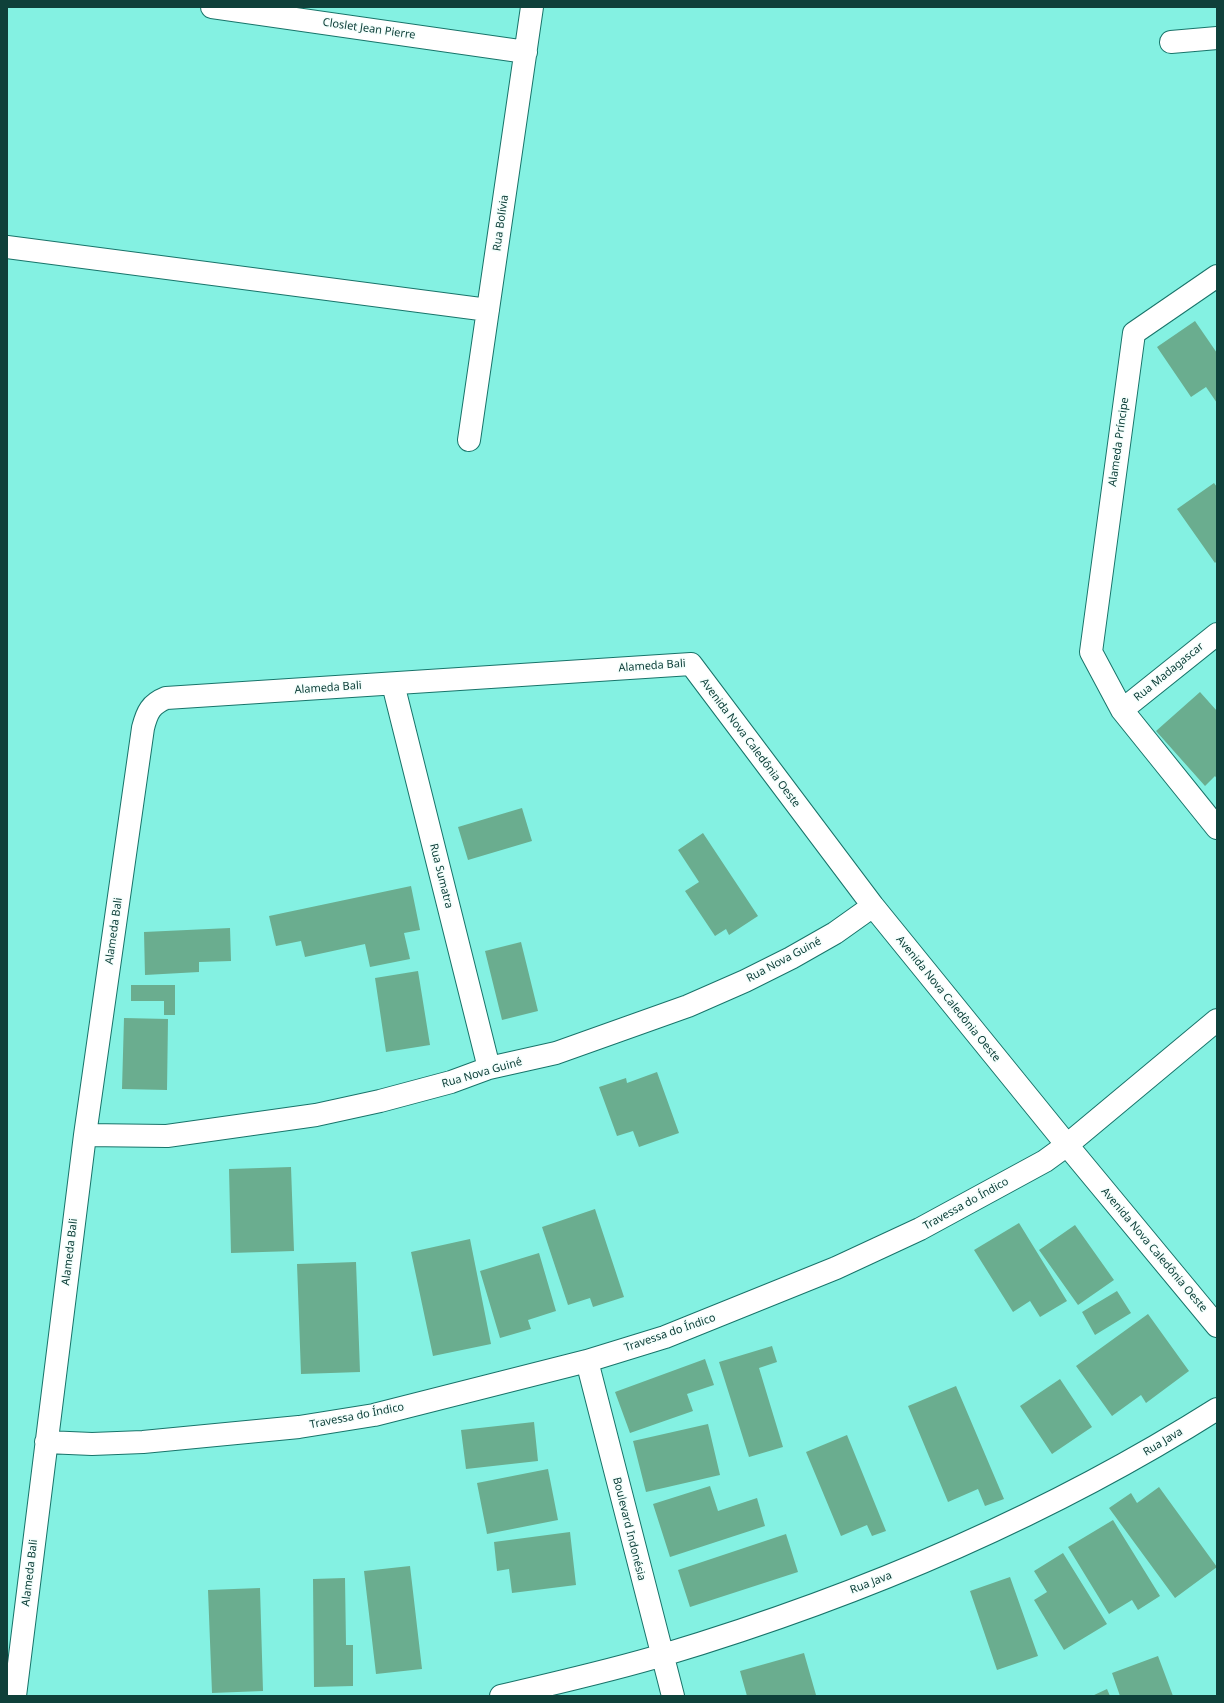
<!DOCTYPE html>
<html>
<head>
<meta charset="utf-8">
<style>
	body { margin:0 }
	#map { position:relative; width:1224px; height:1703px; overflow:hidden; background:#84f1e2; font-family:"Noto Sans",sans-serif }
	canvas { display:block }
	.frame { position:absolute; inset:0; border:8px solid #0f403a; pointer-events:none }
</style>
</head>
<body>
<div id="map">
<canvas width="1224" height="1703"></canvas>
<div class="frame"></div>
</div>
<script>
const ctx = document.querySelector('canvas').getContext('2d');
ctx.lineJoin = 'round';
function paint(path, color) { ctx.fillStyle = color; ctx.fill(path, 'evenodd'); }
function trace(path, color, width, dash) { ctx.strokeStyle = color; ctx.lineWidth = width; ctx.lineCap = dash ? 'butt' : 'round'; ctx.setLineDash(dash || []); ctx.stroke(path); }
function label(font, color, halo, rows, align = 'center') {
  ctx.font = font + ' "Noto Sans",sans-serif'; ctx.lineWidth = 3; ctx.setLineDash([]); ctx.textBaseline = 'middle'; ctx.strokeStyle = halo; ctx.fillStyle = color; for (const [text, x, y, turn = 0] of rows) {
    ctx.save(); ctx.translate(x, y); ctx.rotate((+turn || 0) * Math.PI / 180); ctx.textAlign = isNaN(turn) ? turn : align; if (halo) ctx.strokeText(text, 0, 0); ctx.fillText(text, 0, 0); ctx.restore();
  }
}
paint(new Path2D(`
	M1195 321 1217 353V403L1206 387 1191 397 1157 347Z
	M1214 483 1217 487V561L1215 563 1177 509Z
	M1200 692 1217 711V779L1215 776 1205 786 1156 731Z
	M522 808 532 841 468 860 458 827Z
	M703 833 758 916 729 935 726 929 715 936 685 891 699 882 678 850Z
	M411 886 420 930 404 933 410 959 370 967 365 944 305 957 301 941 276 946 269 916Z
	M230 928 231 961 199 962V972L145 975 144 932Z
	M521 942 538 1011 502 1020 485 951Z
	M418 971 430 1045 386 1052 375 978Z
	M131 985H175V1015H164V1001H131Z
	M124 1018 168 1019 167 1090 122 1089Z
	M657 1072 679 1133 639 1147 633 1131 617 1136 599 1087 626 1078 627 1083Z
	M291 1167 294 1251 231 1253 229 1169Z
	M595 1209 624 1297 593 1307 590 1298 568 1305 542 1227Z
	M1019 1223 1067 1301 1040 1317 1030 1301 1013 1312 974 1250Z
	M1075 1225 1114 1280 1078 1305 1039 1250Z
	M470 1239 491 1344 433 1356 411 1252Z
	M539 1253 556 1311 528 1320 531 1329 500 1338 480 1271Z
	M356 1262 360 1372 301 1374 297 1264Z
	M1117 1291 1131 1313 1095 1335 1082 1312Z
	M1148 1314 1189 1371 1146 1403 1141 1395 1112 1416 1076 1366Z
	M772 1346 777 1362 759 1368 783 1447 749 1457 719 1362Z
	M705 1359 714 1385 687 1394 693 1411 630 1433 615 1392Z
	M1060 1379 1092 1427 1052 1454 1020 1406Z
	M956 1386 1004 1499 985 1506 978 1489 948 1502 908 1406Z
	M534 1422 538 1461 466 1469 461 1430Z
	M708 1424 720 1475 646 1492 633 1441Z
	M847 1435 886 1531 872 1536 867 1525 841 1536 806 1452Z
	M548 1469 558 1520 487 1534 477 1483Z
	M710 1486 718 1511 757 1498 765 1526 670 1557 653 1504Z
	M1159 1487 1217 1567 1175 1598 1109 1508 1131 1493 1137 1503Z
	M1113 1520 1160 1596 1138 1610 1132 1600 1109 1614 1068 1547Z
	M570 1532 576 1585 512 1593 509 1569 497 1571 494 1542Z
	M786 1534 798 1572 690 1607 678 1570Z
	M1063 1553 1107 1624 1064 1650 1034 1600 1047 1592 1034 1571Z
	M410 1566 422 1669 376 1674 364 1571Z
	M1010 1577 1038 1656 997 1670 970 1591Z
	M345 1578 346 1645H353V1686L314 1687 313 1579Z
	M260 1588 263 1691 212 1693 208 1590Z
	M804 1653 816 1695 747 1696 740 1671Z
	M1158 1656 1173 1696H1120L1112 1673Z
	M1107 1689 1110 1696H1092Z`), '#6aad8f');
const street = new Path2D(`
	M212 7 526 52
	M1171 42 1217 38
	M7 247 488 310
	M1217 276 1134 333 1091 652 1122 710 1217 828
	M469 440 532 7
	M393 684 489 1068
	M1122 710 1217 634
	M85 1135 167 1136 316 1115 380 1101 451 1082 489 1068 556 1053 688 1006 745 981 791 958 835 933 873 906
	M587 1361 673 1696
	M46 1442 92 1444 143 1442 299 1427 374 1415 587 1361 665 1337 836 1268 920 1229 1045 1161 1067 1145 1217 1020
	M15 1696 85 1135 143 728C147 712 151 704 166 698L691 664 873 906 1067 1145 1217 1326
	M501 1696C555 1683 610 1671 663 1655 857 1597 1046 1517 1217 1409`);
trace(street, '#18746a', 24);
trace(street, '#fff', 22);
label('11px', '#0f403a', '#f4fefc', [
	["Closlet Jean Pierre",369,29,8],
	["Rua Bolívia",501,223,-82],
	["Alameda Príncipe",1119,442,-82],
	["Alameda Bali",652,666,-4],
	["Rua Madagascar",1169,672,-39],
	["Alameda Bali",328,688,-4],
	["Avenida Nova Caledônia Oeste",750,743,53],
	["Rua Sumatra",441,876,76],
	["Alameda Bali",114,931,-82],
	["Rua Nova Guiné",784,960,-28],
	["Avenida Nova Caledônia Oeste",948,999,51],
	["Rua Nova Guiné",482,1073,-16],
	["Travessa do Índico",966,1204,-29],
	["Avenida Nova Caledônia Oeste",1154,1250,50],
	["Alameda Bali",70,1252,-83],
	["Travessa do Índico",670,1333,-19],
	["Travessa do Índico",357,1416,-11],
	["Rua Java",1163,1442,-31],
	["Boulevard Indonésia",629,1529,76],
	["Alameda Bali",30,1573,-83],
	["Rua Java",871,1583,-21]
]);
</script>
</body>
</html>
